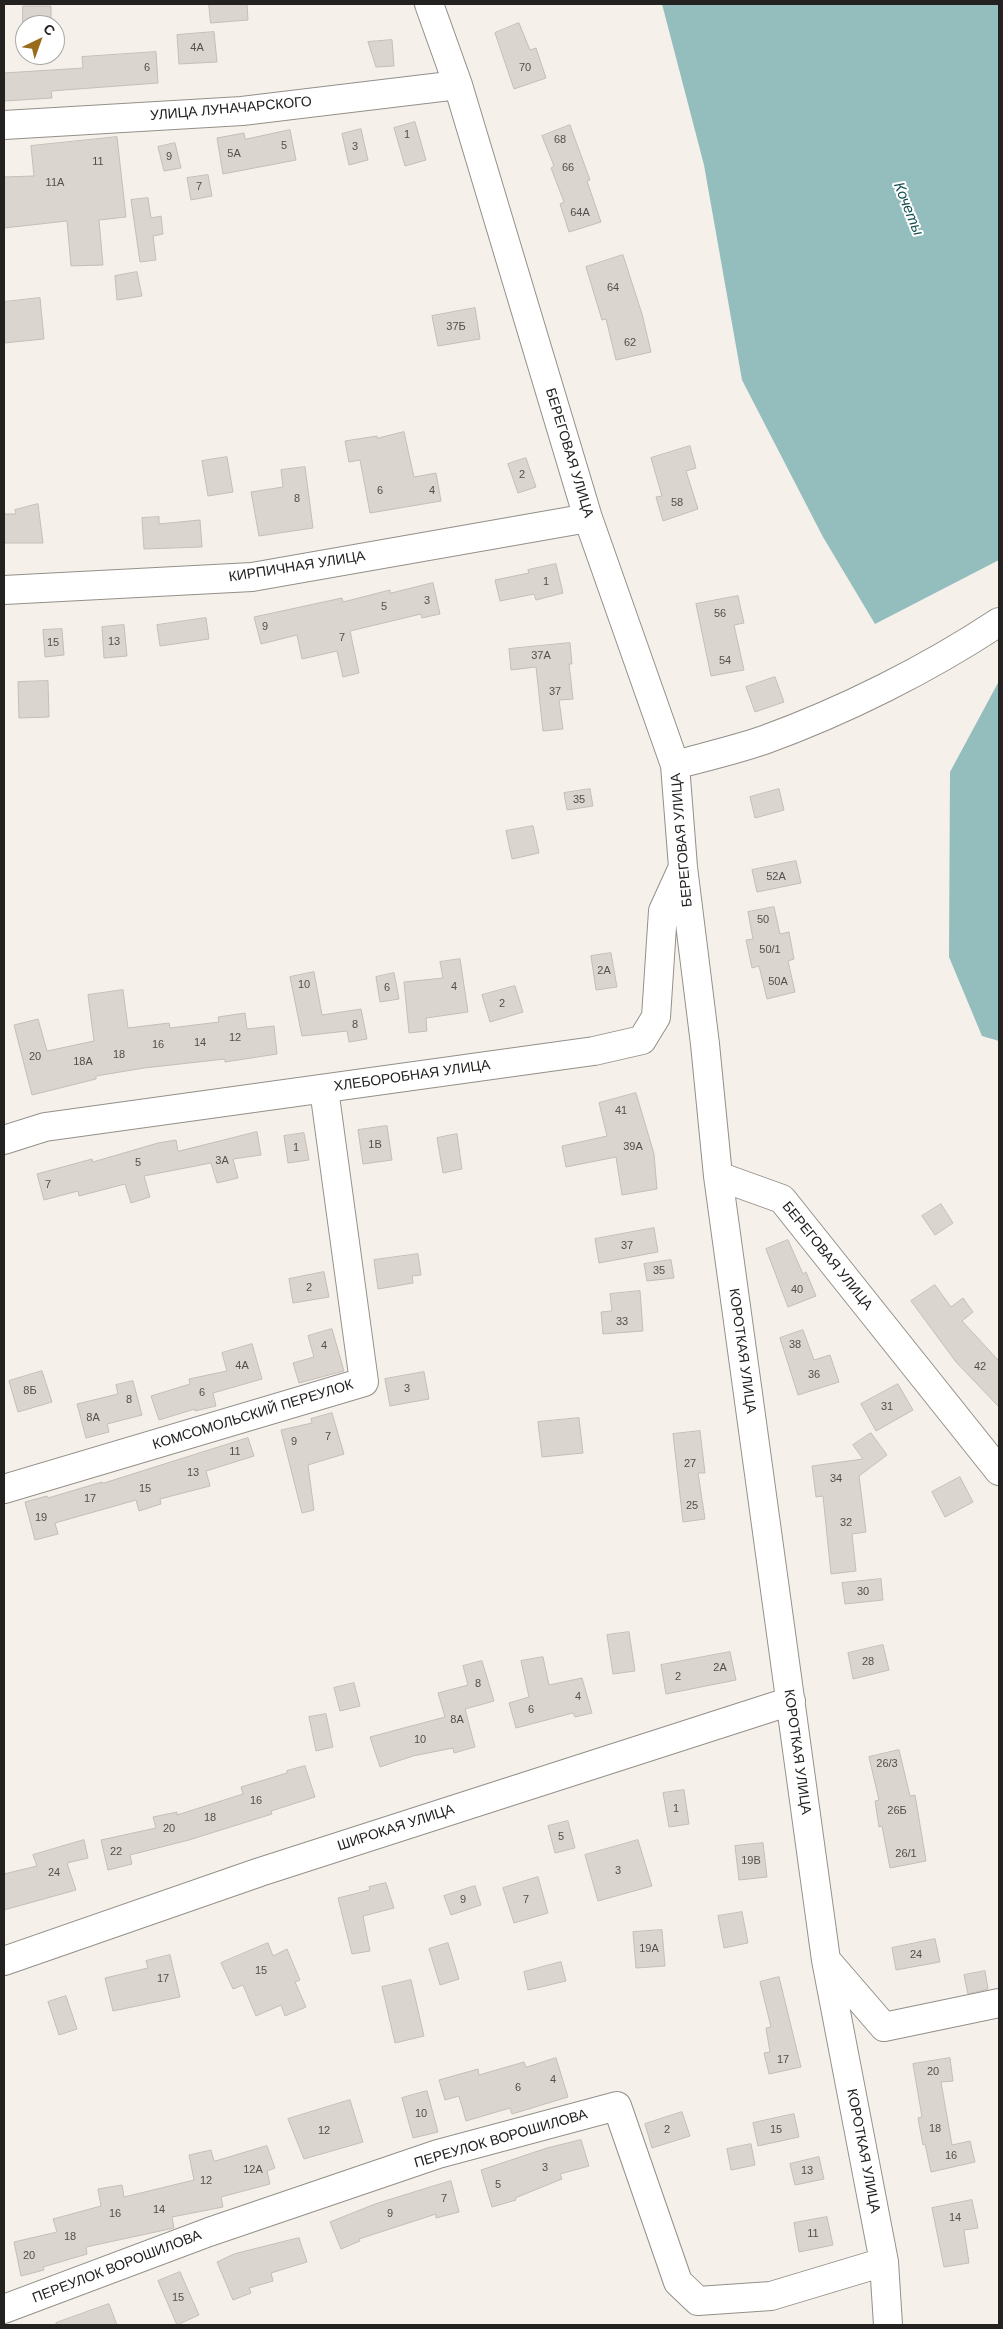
<!DOCTYPE html>
<html>
<head>
<meta charset="utf-8">
<style>
	body { margin:0 }
	#map { position:relative; width:1003px; height:2329px; overflow:hidden; background:#f5f0e9; font-family:Helvetica,sans-serif }
	canvas { display:block }
	.frame { position:absolute; inset:0; border:5px solid #242220; pointer-events:none }
	.north { position:absolute; left:15px; top:15px; width:50px; height:50px; box-sizing:border-box; background:#fff; border:1px solid #a7a7a6; border-radius:50%; rotate:42deg; font-size:14px; font-weight:700; line-height:20px; text-align:center; color:#242220 }
	.north::after { content:''; display:block; margin:auto; width:18px; height:22px; background:#996c1b; clip-path:polygon(50% 0,100% 100%,50% 72%,0 100%) }
</style>
</head>
<body>
<div id="map">
<canvas width="1003" height="2329"></canvas>
<div class="frame"></div>
<div class="north">С</div>
</div>
<script>
const ctx = document.querySelector('canvas').getContext('2d');
ctx.lineJoin = 'round';
function paint(path, color) { ctx.fillStyle = color; ctx.fill(path, 'evenodd'); }
function trace(path, color, width, dash) { ctx.strokeStyle = color; ctx.lineWidth = width; ctx.lineCap = dash ? 'butt' : 'round'; ctx.setLineDash(dash || []); ctx.stroke(path); }
function label(font, color, halo, rows, align = 'center') {
  ctx.font = font + ' Helvetica,sans-serif'; ctx.lineWidth = 4; ctx.setLineDash([]); ctx.textBaseline = 'middle'; ctx.strokeStyle = halo; ctx.fillStyle = color; for (const [text, x, y, turn = 0] of rows) {
    ctx.save(); ctx.translate(x, y); ctx.rotate((+turn || 0) * Math.PI / 180); ctx.textAlign = isNaN(turn) ? turn : align; if (halo) ctx.strokeText(text, 0, 0); ctx.fillText(text, 0, 0); ctx.restore();
  }
}
paint(new Path2D(`
	M662 4H999V560L875 624 823 537 742 380 704 165Z
	M999 681V1041L982 1036 949 957 950 772Z`), '#94bdbe');
const building = new Path2D(`
	M209 4H247L248 20 211 23Z
	M23 6H51V25H23Z
	M519 23 530 50 536 48 546 78 514 89 495 33Z
	M214 32 217 62 179 64 177 35Z
	M392 40 394 66 376 67 368 42Z
	M156 52 158 83 51 91 52 98 4 101V73L83 68 82 57Z
	M415 122 426 160 405 166 394 128Z
	M570 125 590 180 587 181 601 222 569 232 560 204 564 202 551 168 554 166 542 136Z
	M361 129 368 160 349 165 342 134Z
	M290 130 296 160 223 174 217 138 244 133 245 139Z
	M117 137 126 217 99 220 103 265 71 266 67 221 4 228V177L34 176 31 146Z
	M175 143 181 168 164 171 158 147Z
	M208 175 212 196 191 200 187 178Z
	M148 198 151 218 161 216 163 234 153 236 156 260 140 262 131 200Z
	M623 255 642 314 651 352 616 360 606 319 602 320 586 267Z
	M137 272 142 296 117 300 115 276Z
	M40 298 44 339 4 343V302Z
	M475 308 480 339 438 346 432 316Z
	M404 432 414 477 436 473 441 501 370 513 360 460 349 462 345 441 377 436V438Z
	M690 446 696 468 686 471 698 509 663 521 656 497 662 496 651 458Z
	M227 457 233 492 208 496 202 461Z
	M526 458 536 487 518 493 508 464Z
	M305 467 313 528 259 536 251 492 283 487 281 470Z
	M38 504 43 543H4V514H16L15 510Z
	M159 517V524L200 520 202 547 144 549 142 518Z
	M556 564 563 593 536 600 534 594 500 601 495 580 529 573 528 570Z
	M433 583 440 614 422 618 421 614 350 631 359 673 343 677 337 651 302 659 297 635 261 644 254 617 342 598 343 602 390 590V593Z
	M738 596 744 623 734 625 744 670 711 676 696 604Z
	M206 618 209 639 160 646 157 625Z
	M124 625 127 656 104 658 102 627Z
	M62 629 64 655 45 657 43 630Z
	M570 643 572 664H569L573 699 559 700 563 729 543 731 536 667 511 670 509 649Z
	M775 677 784 702 755 712 746 687Z
	M48 681 49 717 19 718 18 682Z
	M590 789 593 806 567 810 564 793Z
	M779 789 784 810 755 818 750 797Z
	M533 826 539 853 512 859 506 831Z
	M796 861 801 883 757 892 752 870Z
	M774 907 780 934 789 932 794 959 788 961 795 992 767 999 759 966 752 968 746 940 753 939 748 912Z
	M611 953 617 987 596 990 591 956Z
	M460 959 468 1012 426 1018 427 1031 409 1033 404 982 443 978 440 962Z
	M314 972 322 1015 361 1009 367 1039 349 1042 347 1031 302 1036 290 977Z
	M394 973 399 999 380 1002 376 977Z
	M515 986 523 1012 490 1022 482 995Z
	M123 990 128 1028 169 1023 170 1028 219 1022 218 1017 245 1013 247 1029 274 1026 277 1054 225 1062V1059L144 1068 96 1076V1079L32 1095 14 1025 38 1019 47 1051 94 1041 88 995Z
	M636 1093 654 1154 657 1189 622 1195 616 1157 566 1167 562 1146 607 1136 599 1103Z
	M387 1126 392 1160 363 1164 358 1130Z
	M257 1132 261 1155 233 1159 238 1178 217 1183 211 1163 144 1176 150 1197 131 1203 125 1184 79 1196 78 1191 44 1200 37 1174 92 1159 93 1162 158 1143 176 1140 178 1151Z
	M304 1133 309 1160 288 1163 284 1136Z
	M457 1134 462 1169 443 1173 437 1138Z
	M941 1204 953 1223 935 1235 922 1216Z
	M654 1228 658 1252 599 1263 595 1239Z
	M788 1240 803 1274 806 1272 816 1296 788 1307 766 1249Z
	M418 1254 421 1275 412 1276 413 1283 378 1289 374 1260Z
	M671 1260 674 1278 647 1281 644 1264Z
	M324 1272 329 1297 293 1303 289 1279Z
	M935 1285 951 1307 963 1298 973 1312 962 1321 999 1361V1407L956 1362 911 1301Z
	M640 1291 643 1331 603 1334 601 1312 612 1311 610 1294Z
	M332 1329 344 1371 299 1383 293 1363 314 1357 308 1336Z
	M803 1330 814 1360 830 1355 839 1382 798 1395 780 1338Z
	M252 1344 262 1379 213 1393 216 1406 195 1411V1409L159 1420 151 1396 190 1384 189 1379 227 1371 222 1353Z
	M42 1371 52 1402 18 1412 9 1381Z
	M424 1372 429 1399 390 1406 385 1379Z
	M133 1381 142 1415 107 1424 109 1432 86 1438 77 1404 118 1394 116 1385Z
	M898 1384 913 1410 876 1431 861 1404Z
	M332 1413 344 1454 308 1465 314 1510 302 1513 281 1430 312 1423 311 1419Z
	M579 1418 583 1453 542 1457 538 1422Z
	M700 1431 705 1473H698L705 1519 683 1522 673 1434Z
	M871 1433 887 1455 859 1476 866 1532 852 1534 856 1571 831 1574 823 1496 816 1497 812 1466 863 1459 853 1445Z
	M248 1438 254 1456 206 1471 210 1486 160 1499 161 1504 139 1511 136 1500 55 1523 58 1534 35 1540 25 1502 47 1496 48 1498 102 1482 103 1483Z
	M960 1477 973 1502 945 1517 932 1492Z
	M881 1579 883 1600 845 1604 842 1583Z
	M629 1632 635 1671 613 1674 607 1635Z
	M883 1645 889 1670 853 1679 848 1653Z
	M730 1652 736 1680 666 1694 661 1665Z
	M543 1657 549 1685 582 1678 592 1713 575 1717 573 1713 516 1728 509 1703 529 1697 521 1661Z
	M482 1661 494 1701 465 1709 475 1747 454 1753 453 1748 413 1756 380 1767 370 1737 445 1717 438 1693 468 1685 463 1666Z
	M354 1683 360 1706 340 1711 334 1688Z
	M326 1714 333 1747 316 1751 309 1717Z
	M899 1750 910 1796 915 1795 926 1861 890 1868 882 1826 879 1827 875 1801 879 1800 869 1757Z
	M305 1766 315 1797 271 1811 272 1814 189 1840 130 1855 132 1864 108 1870 101 1840 156 1828 153 1817 177 1812V1815L243 1794 241 1787 287 1773V1771Z
	M684 1790 689 1824 669 1827 663 1793Z
	M568 1821 575 1848 555 1853 548 1826Z
	M84 1840 88 1858 67 1863 76 1890 4 1910V1874L37 1866 33 1855Z
	M638 1840 652 1886 598 1901 585 1855Z
	M763 1843 767 1877 739 1880 735 1846Z
	M538 1877 548 1913 514 1923 503 1888Z
	M386 1883 394 1908 363 1916 370 1951 352 1954 338 1898 370 1890 369 1887Z
	M475 1886 481 1905 451 1915 444 1896Z
	M742 1912 748 1943 724 1948 718 1916Z
	M662 1930 665 1966 636 1968 633 1932Z
	M935 1939 940 1962 896 1970 892 1948Z
	M268 1943 273 1956 287 1949 300 1980 295 1982 306 2007 285 2016 281 2005 256 2016 243 1985 233 1989 221 1963Z
	M448 1943 459 1979 440 1985 429 1949Z
	M170 1955 180 1997 113 2011 105 1978 148 1968 146 1961Z
	M561 1962 566 1981 528 1990 524 1972Z
	M985 1971 988 1989 968 1994 964 1975Z
	M779 1977 801 2067 769 2074 764 2053 770 2052 766 2028 771 2027 760 1982Z
	M411 1980 424 2036 395 2043 382 1987Z
	M66 1996 77 2029 59 2035 48 2002Z
	M556 2058 568 2097 512 2114 510 2108 466 2121 459 2096 445 2100 439 2080 478 2069 479 2075 524 2062 526 2067Z
	M950 2058 953 2081 941 2082 952 2145 970 2141 975 2162 931 2172 925 2144 923 2145 918 2118 922 2117 913 2064Z
	M427 2091 438 2132 413 2138 402 2098Z
	M350 2100 363 2142 304 2159 288 2119Z
	M682 2112 690 2136 652 2148 645 2124Z
	M794 2114 799 2137 758 2146 753 2123Z
	M581 2140 589 2166 560 2174 562 2179 515 2198 516 2200 492 2207 481 2170 547 2148Z
	M751 2144 755 2165 731 2170 727 2149Z
	M267 2146 275 2168 267 2171 270 2184 221 2197 223 2207 172 2217 174 2228 86 2247 87 2254 43 2267 44 2270 21 2276 14 2242 57 2232 53 2219 101 2206 98 2189 122 2185 124 2197 194 2180 189 2155 211 2150 214 2161Z
	M819 2157 824 2179 795 2185 790 2164Z
	M451 2181 459 2212 436 2218V2214L359 2239 360 2241 341 2249 330 2222 375 2204Z
	M972 2200 978 2228 964 2230 969 2263 944 2267 932 2208Z
	M827 2217 833 2245 799 2252 794 2223Z
	M299 2238 307 2262 271 2273 273 2281 249 2288 251 2293 233 2300 217 2262 234 2254Z
	M180 2272 199 2315 177 2325 158 2281Z
	M109 2304 117 2325H57L56 2323Z`);
paint(building, '#dbd5cf');
trace(building, '#c4beb8', 1);
const minor = new Path2D(`
	M429 4 458 85 588 518 675 765 683 867 705 1044 718 1176 782 1199 999 1471
	M4 125 242 111 458 85
	M4 590 252 577 588 518
	M675 765C704 757 735 750 764 740 844 711 928 669 999 622
	M4 1140 45 1127 594 1051 642 1040 656 1017 663 911 683 867
	M718 1176 826 1960 884 2262 888 2325
	M4 1489 364 1382 324 1089
	M4 1961 260 1872 791 1701
	M827 1961 884 2027 999 2003
	M4 2309 209 2232 438 2154 617 2106 678 2282 698 2301 771 2296 884 2262`);
trace(minor, '#949089', 30);
trace(minor, '#fff', 28);
label('11px', '#524f4c', null, [
	["4А",197,48],
	["6",147,68],
	["70",525,68],
	["1",407,135],
	["68",560,140],
	["5",284,146],
	["3",355,147],
	["5А",234,154],
	["9",169,157],
	["11",98,162],
	["66",568,168],
	["11А",55,183],
	["7",199,187],
	["64А",580,213],
	["64",613,288],
	["37Б",456,327],
	["62",630,343],
	["2",522,475],
	["6",380,491],
	["4",432,491],
	["8",297,499],
	["58",677,503],
	["1",546,582],
	["3",427,601],
	["5",384,607],
	["56",720,614],
	["9",265,627],
	["7",342,638],
	["13",114,642],
	["15",53,643],
	["37А",541,656],
	["54",725,661],
	["37",555,692],
	["35",579,800],
	["52А",776,877],
	["50",763,920],
	["50/1",770,950],
	["2А",604,971],
	["50А",778,982],
	["10",304,985],
	["4",454,987],
	["6",387,988],
	["2",502,1004],
	["8",355,1025],
	["12",235,1038],
	["14",200,1043],
	["16",158,1045],
	["18",119,1055],
	["20",35,1057],
	["18А",83,1062],
	["41",621,1111],
	["1В",375,1145],
	["39А",633,1147],
	["1",296,1148],
	["3А",222,1161],
	["5",138,1163],
	["7",48,1185],
	["37",627,1246],
	["35",659,1271],
	["2",309,1288],
	["40",797,1290],
	["33",622,1322],
	["38",795,1345],
	["4",324,1346],
	["4А",242,1366],
	["42",980,1367],
	["36",814,1375],
	["3",407,1389],
	["8Б",30,1391],
	["6",202,1393],
	["8",129,1400],
	["31",887,1407],
	["8А",93,1418],
	["7",328,1437],
	["9",294,1442],
	["11",235,1452],
	["27",690,1464],
	["13",193,1473],
	["34",836,1479],
	["15",145,1489],
	["17",90,1499],
	["25",692,1506],
	["19",41,1518],
	["32",846,1523],
	["30",863,1592],
	["28",868,1662],
	["2А",720,1668],
	["2",678,1677],
	["8",478,1684],
	["4",578,1697],
	["6",531,1710],
	["8А",457,1720],
	["10",420,1740],
	["26/3",887,1764],
	["16",256,1801],
	["1",676,1809],
	["26Б",897,1811],
	["18",210,1818],
	["20",169,1829],
	["5",561,1837],
	["22",116,1852],
	["26/1",906,1854],
	["19В",751,1861],
	["3",618,1871],
	["24",54,1873],
	["9",463,1900],
	["7",526,1900],
	["19А",649,1949],
	["24",916,1955],
	["15",261,1971],
	["17",163,1979],
	["17",783,2060],
	["20",933,2072],
	["4",553,2080],
	["6",518,2088],
	["10",421,2114],
	["18",935,2129],
	["2",667,2130],
	["15",776,2130],
	["12",324,2131],
	["16",951,2156],
	["3",545,2168],
	["12А",253,2170],
	["13",807,2171],
	["12",206,2181],
	["5",498,2185],
	["7",444,2199],
	["14",159,2210],
	["16",115,2214],
	["9",390,2214],
	["14",955,2218],
	["11",813,2234],
	["18",70,2237],
	["20",29,2256],
	["15",178,2298]
]);
label('14px', '#242220', '#fff', [
	["УЛИЦА ЛУНАЧАРСКОГО",231,109,-5],
	["БЕРЕГОВАЯ УЛИЦА",569,453,73],
	["КИРПИЧНАЯ УЛИЦА",297,567,-9],
	["БЕРЕГОВАЯ УЛИЦА",682,840,-95],
	["ХЛЕБОРОБНАЯ УЛИЦА",412,1076,-8],
	["БЕРЕГОВАЯ УЛИЦА",827,1256,51],
	["КОРОТКАЯ УЛИЦА",742,1351,82],
	["КОМСОМОЛЬСКИЙ ПЕРЕУЛОК",253,1415,-17],
	["КОРОТКАЯ УЛИЦА",797,1752,82],
	["ШИРОКАЯ УЛИЦА",396,1828,-18],
	["ПЕРЕУЛОК ВОРОШИЛОВА",501,2139,-16],
	["КОРОТКАЯ УЛИЦА",863,2151,79],
	["ПЕРЕУЛОК ВОРОШИЛОВА",117,2267,-21]
]);
label('italic 15px', '#145052', '#fff', [
	["Кочеты",908,209,68]
]);
</script>
</body>
</html>
